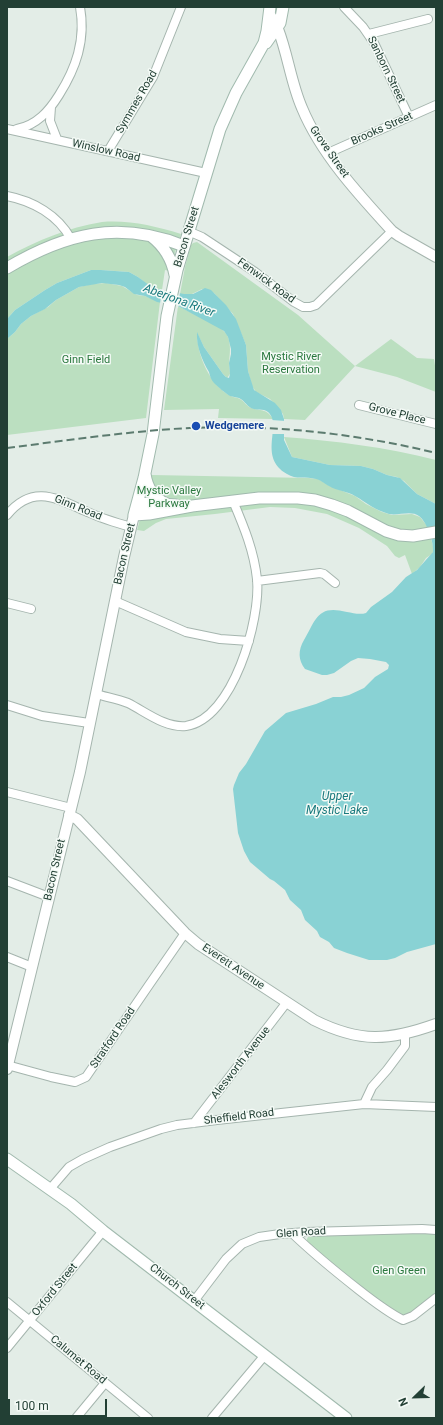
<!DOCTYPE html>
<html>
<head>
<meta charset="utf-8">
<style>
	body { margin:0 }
	#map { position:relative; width:443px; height:1425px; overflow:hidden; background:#e3ede7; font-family:Roboto,sans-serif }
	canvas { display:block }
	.frame { position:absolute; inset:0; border:8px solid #223f34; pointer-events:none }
	.north { position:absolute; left:395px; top:1377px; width:40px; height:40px; -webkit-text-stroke:3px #f4faf6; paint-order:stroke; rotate:247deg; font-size:11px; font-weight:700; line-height:16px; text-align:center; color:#223f34 }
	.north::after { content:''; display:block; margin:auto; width:14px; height:18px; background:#223f34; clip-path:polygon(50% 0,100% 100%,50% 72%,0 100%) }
	.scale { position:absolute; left:8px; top:1399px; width:99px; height:18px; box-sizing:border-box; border:2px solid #223f34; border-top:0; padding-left:5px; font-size:12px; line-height:14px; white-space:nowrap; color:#223f34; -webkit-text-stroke:3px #f4faf6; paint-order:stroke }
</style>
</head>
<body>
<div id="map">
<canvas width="443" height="1425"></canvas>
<div class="frame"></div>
<div class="north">N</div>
<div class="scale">100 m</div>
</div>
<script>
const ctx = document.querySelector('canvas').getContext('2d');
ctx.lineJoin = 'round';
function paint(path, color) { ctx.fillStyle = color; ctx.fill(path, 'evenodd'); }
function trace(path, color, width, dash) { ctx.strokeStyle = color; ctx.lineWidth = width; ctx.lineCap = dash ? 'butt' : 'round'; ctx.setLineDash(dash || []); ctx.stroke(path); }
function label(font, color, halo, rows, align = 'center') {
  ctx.font = font + ' Roboto,sans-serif'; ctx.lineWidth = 3; ctx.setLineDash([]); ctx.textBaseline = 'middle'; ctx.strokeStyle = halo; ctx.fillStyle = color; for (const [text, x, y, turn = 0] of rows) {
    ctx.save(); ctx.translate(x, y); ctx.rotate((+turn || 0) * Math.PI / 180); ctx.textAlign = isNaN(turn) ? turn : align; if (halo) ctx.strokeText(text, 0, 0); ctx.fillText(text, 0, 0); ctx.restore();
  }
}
paint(new Path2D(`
	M102 222C130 220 154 226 181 234L169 271 165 270 162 290 149 286 138 277 129 272 101 270H91L57 283 45 290 15 310 7 319V257C38 240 67 228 102 222Z
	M197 242 298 315 355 366 391 339 417 358 434 359 436 372V392L397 377 355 366 305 420 284 419 283 414 270 399 256 392 252 386 248 371 246 345 233 314 214 293 202 289 190 295 180 294 185 267 191 245 193 243Z
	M106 283 122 286 137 295 145 296 160 302 146 418 7 435V339L15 332 21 324 31 316 48 307 56 300 79 287 92 284Z
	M178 306C190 313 224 325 228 337 231 346 230 353 229 362 229 366 230 370 230 374L227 378 223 374 204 347 197 333C197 355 210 386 231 396 234 398 237 397 240 399 244 401 247 407 252 408 263 412 266 408 273 419L218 418 219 409 164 410Z
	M284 437C335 441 386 447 436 460V504L417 494 404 481 397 477 387 475 373 469 361 466 330 465 292 457Z
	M152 475 309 478 318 479 330 486 355 496 366 504 382 512 392 515 412 514 420 517 428 527 434 550 432 554 426 558 420 567 412 574 405 555 399 558 395 556 387 546 359 528 327 514 295 508 270 507 215 514 166 519 156 523 144 531 137 530Z
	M380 1234H436V1295L412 1313 402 1317 395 1313 307 1244V1239L308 1237 313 1236Z`), '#bbdfc0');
paint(new Path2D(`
	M91 270H101L129 272 138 277 153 288 184 294H193L205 288 211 290 226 305 236 319 246 345 248 371 254 390 275 403 281 410 284 419V440L292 457 330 465 361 466 373 469 387 475 400 478 417 494 436 504V944L407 952 395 958 387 960H369L347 953 334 948 329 942 320 937 317 931 305 920 301 910 290 900 285 890 274 881 270 879 250 862 244 851 238 833 233 789 234 785 239 773 246 764 265 731 286 713 316 704 333 697H341L349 695 364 688 375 677 388 669 389 665 386 662 370 659 358 658 351 661 334 673 327 675H322L305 669C298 660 298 650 304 640 316 620 317 604 347 612 353 613 360 615 366 613L371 607 392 592 406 577 417 570 433 552C434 542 427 522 419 516 411 510 398 516 389 514 375 510 367 503 355 496 347 491 337 491 329 486 325 484 321 480 316 479 306 476 296 480 287 474 257 457 283 425 268 412 263 408 256 411 251 408 246 405 244 400 239 398 236 397 233 397 230 396 225 393 218 387 214 383 211 380 210 376 209 372 202 360 196 346 197 332L204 347 223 374 226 377 229 378 230 374 229 363 231 354V349L228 337 224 331 178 306 157 302 145 296 134 294 125 287 119 285 102 283 79 287 56 300 45 309 31 316 21 324 15 332 7 339V319L15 310 45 290 57 283Z`), '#89d2d4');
paint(new Path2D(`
	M162 289 180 292 178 308 160 304Z
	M271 420 286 421V434H270Z`), '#e3ede7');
const minor = new Path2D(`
	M344 7 363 27 374 43 409 117
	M369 34 428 19
	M51 107 50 121 57 139
	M7 129 206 173
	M17 129C37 125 49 111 59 95 76 68 86 40 80 7
	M108 151 153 77 181 7
	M328 153 436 105
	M7 196C33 201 58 215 71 239
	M188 231 202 237 255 272 294 302 303 307H310L316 305 392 231
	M359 405 436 424
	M7 515C34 482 59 500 90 513 103 519 117 523 131 527
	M257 581 320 573 324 574 335 583
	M115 601 186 632 220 639 249 641
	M7 603 31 609
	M96 694C106 697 118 699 128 703 146 712 165 728 186 726 233 719 261 619 257 579 254 551 244 527 233 501
	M7 705 42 716 89 723
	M7 792 71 808
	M7 881 49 897
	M7 957 32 967
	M7 1065 51 1077 75 1082 86 1077 149 985 185 933
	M364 1104 436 1107
	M194 1123 287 1002
	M50 1189 69 1167 83 1159 110 1147 161 1129 177 1125 217 1120 364 1104 372 1087 387 1070 405 1046V1034
	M293 1234C314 1254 336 1272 359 1290 373 1301 387 1312 403 1320L413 1316 436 1298
	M194 1301 226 1259 242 1244 259 1237 280 1234 306 1232 422 1229 436 1230
	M7 1302 148 1418
	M7 1348 103 1231
	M76 1418 105 1383
	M212 1418 265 1355`);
const tertiary = new Path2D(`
	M269 13C272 18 276 23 278 29 288 55 291 83 302 108 321 154 359 195 392 231L399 236 436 257
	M69 815 77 819 185 933 198 944 314 1020C360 1043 389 1041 436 1024
	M7 1069 80 772 124 557 134 515`);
const secondary = new Path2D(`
	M270 7 267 31 264 43 236 93 220 129 177 270 167 316 153 434 144 478 134 515 149 514 192 506 259 498H298L315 500 332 505 348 511 386 531 399 535 413 536 436 532
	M266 43 280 23 283 7
	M151 236C164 246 172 259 175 275
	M7 268C66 233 119 220 184 246
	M145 474C147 487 154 499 167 504
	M137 505 149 503 176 505
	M7 1159 71 1204 103 1231 346 1418`);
trace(minor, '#a5b5ae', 10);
trace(tertiary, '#a5b5ae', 12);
trace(secondary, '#a1baae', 13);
trace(minor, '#fff', 8);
trace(tertiary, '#fff', 10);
trace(secondary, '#fff', 11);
trace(new Path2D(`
	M7 448C62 441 117 433 172 429 260 423 350 432 436 453`), '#5c7b6f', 2, [8, 4]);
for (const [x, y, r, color] of [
	[196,426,5,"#1a4fb4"]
]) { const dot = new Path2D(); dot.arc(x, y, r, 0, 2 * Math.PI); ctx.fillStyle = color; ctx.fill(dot); trace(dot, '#f4faf6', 1.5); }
label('11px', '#223f34', '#f4faf6', [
	["Sanborn Street",386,70,64],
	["Symmes Road",137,102,-60],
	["Brooks Street",382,129,-24],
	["Winslow Road",106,151,13],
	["Grove Street",329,152,55],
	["Bacon Street",187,237,-73],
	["Fenwick Road",266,281,36],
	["Grove Place",397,414,14],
	["Ginn Road",78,508,22],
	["Bacon Street",125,554,-77],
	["Bacon Street",55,870,-77],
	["Everett Avenue",233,967,34],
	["Stratford Road",113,1038,-56],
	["Alesworth Avenue",241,1063,-52],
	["Sheffield Road",239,1117,-7],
	["Glen Road",301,1233,-4],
	["Church Street",177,1287,38],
	["Oxford Street",55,1290,-51],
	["Calumet Road",78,1360,40]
]);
label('11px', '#2a783e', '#f4faf6', [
	["Mystic River",291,357],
	["Reservation",291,370],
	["Ginn Field",86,360],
	["Mystic Valley",169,491],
	["Parkway",169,504],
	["Glen Green",399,1271]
]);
label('bold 11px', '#164399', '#f4faf6', [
	["Wedgemere",205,426]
], 'left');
label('italic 12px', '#197a7e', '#f4faf6', [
	["Aberjona River",179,301,20],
	["Upper",337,797],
	["Mystic Lake",337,811]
]);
</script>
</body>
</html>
